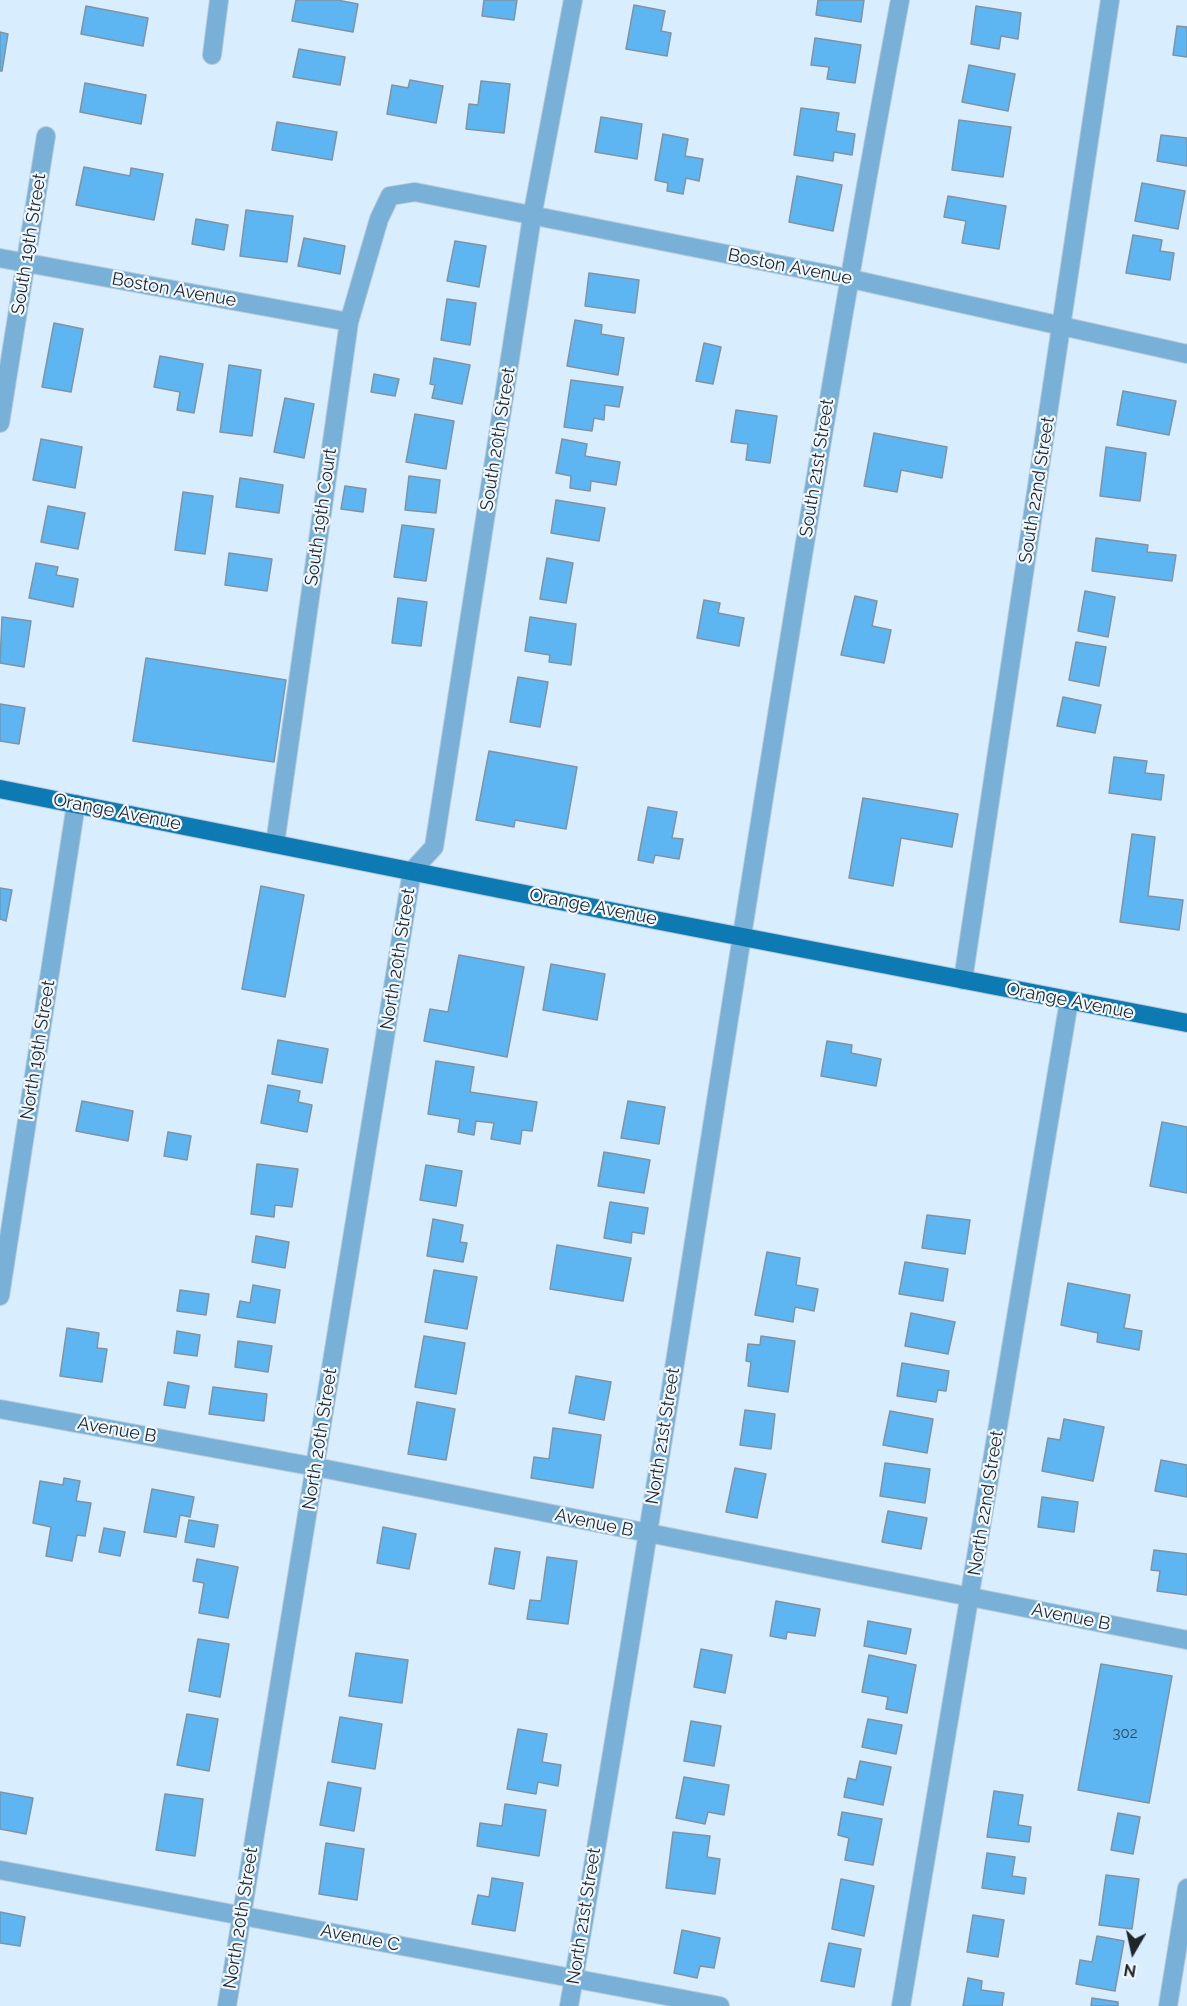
<!DOCTYPE html>
<html>
<head>
<meta charset="utf-8">
<style>
	body { margin:0 }
	#map { position:relative; width:1187px; height:2006px; overflow:hidden; background:#d8edfd; font-family:Raleway,sans-serif }
	canvas { display:block }
	.north { position:absolute; left:1103px; top:1922px; width:60px; height:60px; -webkit-text-stroke:4px #f0f8fe; paint-order:stroke; rotate:189deg; font-size:16px; font-weight:700; line-height:24px; text-align:center; color:#1e262b }
	.north::after { content:''; display:block; margin:auto; width:21px; height:27px; background:#1e262b; clip-path:polygon(50% 0,100% 100%,50% 72%,0 100%) }
</style>
</head>
<body>
<div id="map">
<canvas width="1187" height="2006"></canvas>
<div class="north">N</div>
</div>
<script>
const ctx = document.querySelector('canvas').getContext('2d');
ctx.lineJoin = 'round';
function paint(path, color) { ctx.fillStyle = color; ctx.fill(path, 'evenodd'); }
function trace(path, color, width, dash) { ctx.strokeStyle = color; ctx.lineWidth = width; ctx.lineCap = dash ? 'butt' : 'round'; ctx.setLineDash(dash || []); ctx.stroke(path); }
function label(font, color, halo, rows, align = 'center') {
  ctx.font = font + ' Raleway,sans-serif'; ctx.lineWidth = 4.5; ctx.setLineDash([]); ctx.textBaseline = 'middle'; ctx.strokeStyle = halo; ctx.fillStyle = color; for (const [text, x, y, turn = 0] of rows) {
    ctx.save(); ctx.translate(x, y); ctx.rotate((+turn || 0) * Math.PI / 180); ctx.textAlign = isNaN(turn) ? turn : align; if (halo) ctx.strokeText(text, 0, 0); ctx.fillText(text, 0, 0); ctx.restore();
  }
}
const building = new Path2D(`
	M296 0H337L358 4 353 32 292 21Z
	M484 0H517L514 20 482 16Z
	M818 0H864L861 22 816 15Z
	M634 5 665 11 661 31 671 33 667 56 626 49Z
	M86 6 148 18 143 46 81 34Z
	M976 6 1021 13 1018 39 1001 36 999 49 971 44Z
	M1177 26 1187 27V57L1173 55Z
	M0 32 8 34 2 71H0Z
	M815 38 861 45 855 83 827 79 829 67 811 65Z
	M299 49 345 57 340 85 293 77Z
	M969 65 1015 74 1008 111 962 102Z
	M410 80 443 86 436 123 387 114 392 85 408 88Z
	M481 81 510 84 504 133 466 129 469 104 478 105Z
	M85 83 146 95 141 124 80 112Z
	M801 108 839 113 836 131 855 134 852 155 834 152 833 161 794 155Z
	M601 117 642 124 637 159 595 152Z
	M959 120 1011 127 1003 177 952 170Z
	M277 122 337 132 332 160 272 150Z
	M663 134 688 139 685 156 703 159 699 181 686 178 683 194 667 191 668 183 655 180Z
	M1161 135 1187 138V166L1157 161Z
	M84 167 130 176 131 168 163 174 154 220 76 205Z
	M797 176 842 185 833 231 789 222Z
	M1142 183 1185 191 1178 229 1135 221Z
	M948 196 1006 206 999 249 962 243 966 221 944 217Z
	M246 210 293 216 287 262 240 256Z
	M196 219 228 225 224 250 192 244Z
	M1133 235 1162 240 1160 251 1174 253 1170 280 1126 273Z
	M304 238 345 246 340 274 298 266Z
	M455 241 486 246 479 287 447 281Z
	M589 273 639 280 635 313 585 306Z
	M447 299 476 303 470 345 441 340Z
	M575 320 602 325 601 334 624 338 618 375 567 366Z
	M54 323 83 329 71 392 42 387Z
	M704 343 721 347 713 384 696 381Z
	M160 356 203 364 194 413 177 410 180 392 154 387Z
	M434 358 470 365 462 404 432 398 435 385 430 384Z
	M229 365 261 370 252 436 220 432Z
	M374 374 399 379 395 396 371 392Z
	M571 380 623 387 619 407 605 405 604 420 594 418 592 431 564 427Z
	M1123 391 1176 401 1169 435 1117 425Z
	M285 398 314 404 304 458 274 452Z
	M736 410 777 416 770 463 746 460 748 444 731 442Z
	M415 414 454 421 446 469 406 462Z
	M874 433 947 447 942 478 901 470 897 492 864 486Z
	M41 439 82 447 75 488 33 480Z
	M562 439 587 444 585 456 620 462 616 485 591 481 590 491 570 488 571 476 556 473Z
	M1106 447 1146 453 1140 501 1100 496Z
	M409 476 440 480 436 513 405 510Z
	M240 478 283 485 279 513 236 507Z
	M345 486 366 489 363 512 341 509Z
	M183 492 213 496 205 554 175 550Z
	M556 500 605 508 599 541 551 533Z
	M48 506 85 513 78 549 41 542Z
	M402 525 434 529 426 581 394 577Z
	M1096 538 1148 545 1147 552 1176 555 1172 581 1092 571Z
	M229 553 272 559 267 591 225 585Z
	M547 558 573 563 566 603 540 599Z
	M36 563 58 567 56 575 78 579 73 607 29 598Z
	M1085 591 1115 597 1108 637 1078 631Z
	M855 596 877 601 872 626 891 630 884 663 841 655Z
	M398 598 427 602 421 646 392 643Z
	M704 600 720 603 718 613 744 618 739 646 697 638Z
	M2 617 31 621 24 667 0 663Z
	M530 617 576 624 571 665 549 662 550 655 525 651Z
	M1076 642 1106 647 1099 686 1069 680Z
	M146 658 286 680 274 762 133 741Z
	M518 677 548 682 540 727 510 722Z
	M1063 697 1101 705 1095 733 1057 726Z
	M0 704 25 708 19 744 0 741Z
	M489 751 577 767 566 829 515 820 514 827 476 820Z
	M1114 757 1147 761 1145 773 1164 775 1161 800 1109 793Z
	M863 798 958 814 952 847 901 838 893 886 849 878Z
	M648 807 677 812 672 838 683 839 679 859 655 855 653 863 638 860Z
	M1132 834 1155 837 1148 896 1183 900 1179 930 1120 922Z
	M261 886 304 895 285 997 242 989Z
	M0 888 12 890 6 921 0 919Z
	M459 955 524 967 507 1057 424 1041 430 1009 448 1012Z
	M551 964 605 974 597 1020 543 1010Z
	M278 1040 328 1049 322 1083 272 1074Z
	M827 1041 852 1045 851 1053 881 1059 876 1086 821 1076Z
	M436 1061 474 1067 470 1092 537 1102 532 1131 522 1130 520 1144 491 1139 494 1123 476 1121 474 1135 458 1132 460 1119 428 1114Z
	M268 1085 300 1091 298 1102 312 1105 307 1132 261 1123Z
	M82 1101 133 1111 128 1141 76 1131Z
	M628 1101 665 1107 659 1144 621 1138Z
	M1162 1122 1187 1127V1193L1150 1186Z
	M168 1132 191 1136 187 1160 164 1156Z
	M604 1152 650 1160 644 1193 598 1186Z
	M257 1164 298 1169 292 1207 275 1205 274 1217 251 1214Z
	M426 1165 462 1171 456 1206 420 1200Z
	M610 1202 648 1208 644 1234 632 1232 631 1243 604 1238Z
	M927 1215 970 1220 965 1254 922 1248Z
	M433 1219 463 1225 460 1242 467 1243 463 1262 427 1256Z
	M256 1236 289 1242 285 1268 252 1262Z
	M557 1245 631 1258 623 1301 550 1289Z
	M767 1252 800 1258 796 1285 818 1289 814 1311 795 1307 793 1322 755 1315Z
	M905 1262 948 1269 943 1301 899 1294Z
	M434 1270 477 1277 467 1329 425 1322Z
	M1068 1283 1130 1295 1124 1328 1142 1331 1139 1350 1097 1342 1098 1333 1061 1325Z
	M253 1285 280 1290 275 1323 237 1317 240 1301 250 1303Z
	M180 1290 209 1294 206 1315 177 1311Z
	M911 1313 955 1322 948 1354 905 1346Z
	M67 1328 99 1333 97 1348 107 1349 102 1382 60 1376Z
	M177 1331 200 1335 197 1356 174 1353Z
	M424 1336 465 1343 456 1394 415 1387Z
	M761 1336 795 1341 788 1392 748 1386 751 1362 746 1361 748 1344 760 1345Z
	M238 1341 272 1346 268 1372 235 1367Z
	M902 1363 949 1371 946 1391 938 1390 936 1402 897 1396Z
	M576 1376 611 1382 604 1420 569 1413Z
	M168 1382 189 1386 185 1408 164 1405Z
	M213 1387 267 1394 264 1421 209 1414Z
	M417 1402 455 1409 446 1460 408 1454Z
	M745 1410 775 1414 771 1449 740 1445Z
	M890 1411 933 1419 927 1453 883 1445Z
	M1064 1419 1104 1427 1093 1481 1042 1471 1048 1438 1060 1440Z
	M553 1428 601 1435 593 1488 531 1478 534 1457 549 1459Z
	M1161 1460 1187 1465V1497L1155 1491Z
	M885 1463 930 1469 925 1503 880 1496Z
	M735 1468 766 1474 757 1518 726 1512Z
	M64 1478 80 1481 76 1501 91 1503 85 1536 77 1535 72 1561 46 1556 51 1527 33 1523 40 1481 63 1485Z
	M152 1489 194 1497 190 1517 180 1515 176 1537 144 1532Z
	M1042 1497 1078 1502 1074 1532 1038 1527Z
	M888 1511 927 1518 921 1549 882 1542Z
	M189 1520 218 1525 214 1547 185 1542Z
	M383 1527 416 1534 409 1569 377 1563Z
	M104 1528 125 1532 120 1556 99 1552Z
	M495 1548 520 1552 514 1589 489 1584Z
	M1154 1550 1187 1554V1595L1157 1591 1160 1571 1151 1570Z
	M547 1557 577 1561 568 1624 527 1619 530 1600 541 1601Z
	M197 1559 238 1567 228 1618 199 1613 204 1583 193 1581Z
	M776 1601 820 1609 815 1636 787 1632 786 1639 770 1636Z
	M868 1621 911 1629 906 1654 864 1646Z
	M198 1639 229 1644 220 1697 189 1691Z
	M701 1649 732 1655 725 1693 694 1687Z
	M356 1653 408 1660 402 1703 349 1696Z
	M869 1655 916 1665 907 1713 886 1709 888 1697 862 1692Z
	M1101 1664 1172 1676 1149 1803 1078 1790Z
	M187 1714 218 1719 209 1771 177 1765Z
	M340 1717 382 1724 375 1769 332 1762Z
	M868 1719 902 1725 896 1754 862 1747Z
	M691 1721 721 1726 714 1766 684 1761Z
	M518 1729 547 1734 542 1762 561 1765 558 1786 538 1782 536 1794 507 1789Z
	M860 1761 891 1767 883 1805 844 1797 848 1778 856 1780Z
	M684 1777 729 1785 724 1815 708 1812 705 1824 676 1818Z
	M328 1782 361 1788 354 1831 320 1825Z
	M994 1791 1023 1795 1018 1825 1031 1827 1029 1842 987 1837Z
	M0 1792 33 1798 26 1834 0 1829Z
	M165 1794 203 1799 195 1856 156 1850Z
	M505 1804 546 1810 539 1856 477 1846 480 1823 502 1826Z
	M842 1812 882 1819 873 1865 845 1860 849 1838 838 1835Z
	M1118 1813 1140 1817 1133 1854 1111 1850Z
	M673 1832 710 1836 707 1857 720 1859 715 1894 666 1888Z
	M326 1843 364 1849 357 1900 319 1894Z
	M987 1853 1015 1857 1012 1876 1026 1878 1024 1894 982 1888Z
	M1106 1875 1139 1879 1132 1929 1099 1925Z
	M492 1878 523 1883 515 1931 472 1924 478 1895 489 1897Z
	M841 1879 874 1886 864 1936 832 1929Z
	M0 1912 25 1917 20 1946 0 1943Z
	M973 1915 1004 1920 998 1957 967 1952Z
	M682 1930 720 1938 714 1968 700 1966 697 1978 674 1973Z
	M1097 1936 1124 1941 1115 1991 1076 1984 1080 1960 1092 1962Z
	M829 1943 861 1949 854 1987 821 1981Z
	M968 1978 982 1981 981 1990 1004 1993 1002 2006H963Z
	M1092 1998 1118 2002V2006H1091Z`);
paint(building, '#5db6f1');
trace(building, '#7f93a2', 1.5);
const minor = new Path2D(`
	M212 55 219 0
	M0 258 349 322
	M0 423 46 136
	M275 844 349 322 379 219 390 196 415 192 847 278 1187 354
	M963 980 1110 0
	M0 1296 76 804
	M0 1409 316 1467 1187 1640
	M0 1870 720 2006
	M227 2006 412 871 434 847 532 217 573 0
	M569 2006C686 1338 775 666 900 0
	M901 2006 1069 1001
	M1168 2006 1187 1888`);
const major = new Path2D(`
	M0 789 655 920 1187 1023`);
trace(minor, '#b7c9d7', 20);
trace(major, '#b7c9d7', 20);
trace(minor, '#78b0d7', 18);
trace(major, '#0e7ab3', 18);
label('15px', '#2e4a5c', null, [
	["302",1125,1733]
]);
label('18px', '#1e262b', '#f0f8fe', [
	["South 19th Street",29,244,-81],
	["Boston Avenue",790,267,11],
	["Boston Avenue",174,290,10],
	["South 20th Street",498,439,-81],
	["South 21st Street",817,468,-81],
	["South 22nd Street",1037,490,-81],
	["South 19th Court",321,517,-82],
	["Orange Avenue",117,812,11],
	["Orange Avenue",593,907,11],
	["North 20th Street",398,959,-81],
	["Orange Avenue",1070,1001,11],
	["North 19th Street",38,1050,-81],
	["Avenue B",117,1430,10],
	["North 21st Street",663,1436,-81],
	["North 20th Street",320,1439,-81],
	["North 22nd Street",986,1503,-81],
	["Avenue B",594,1523,12],
	["Avenue B",1071,1617,11],
	["North 21st Street",584,1916,-81],
	["North 20th Street",241,1918,-81],
	["Avenue C",360,1938,11]
]);
</script>
</body>
</html>
